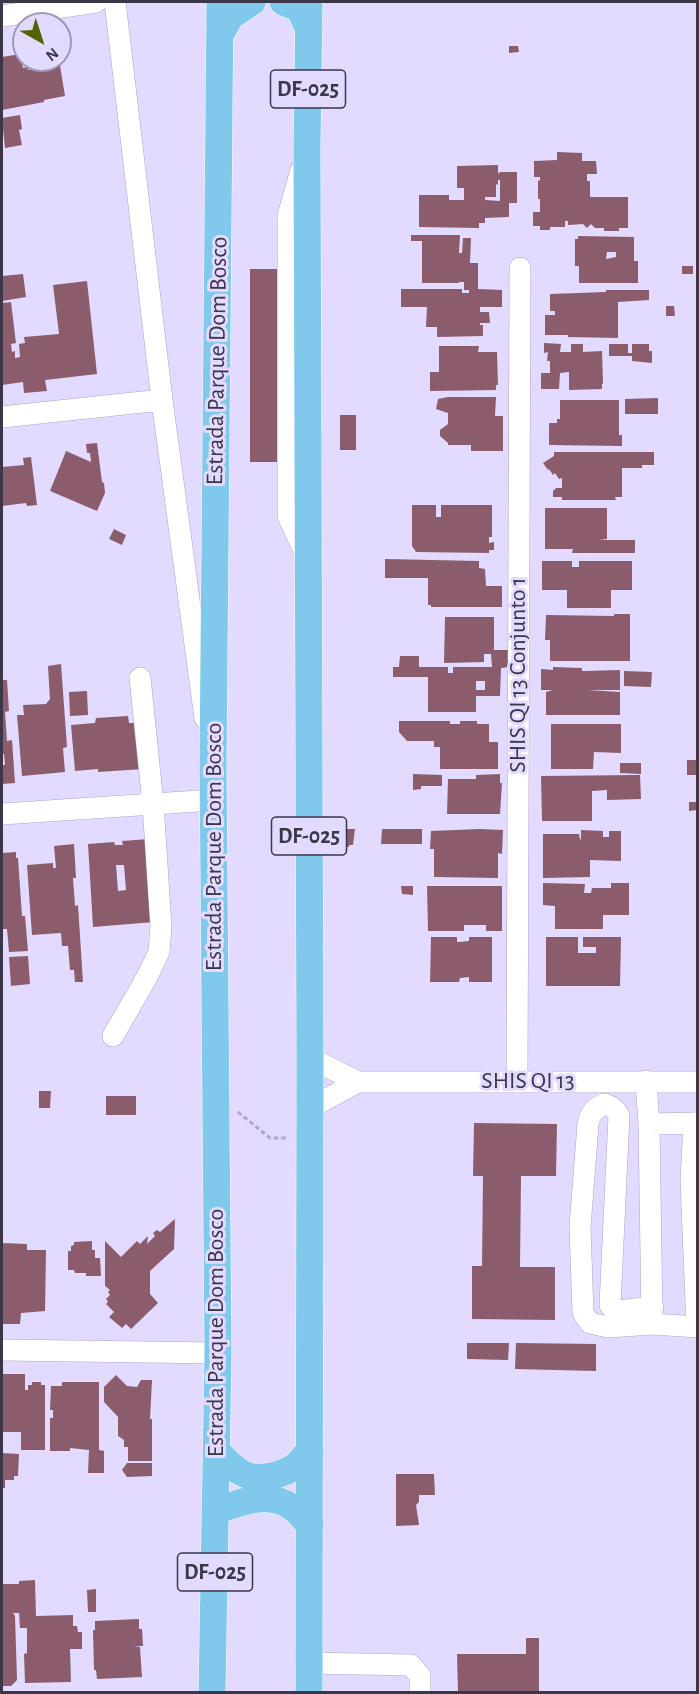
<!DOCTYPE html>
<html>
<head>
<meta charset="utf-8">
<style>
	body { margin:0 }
	#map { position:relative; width:699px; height:1694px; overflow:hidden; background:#e3daff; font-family:"Alegreya Sans",sans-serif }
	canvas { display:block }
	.frame { position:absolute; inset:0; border:3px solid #3b3648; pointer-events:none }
	.north { position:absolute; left:12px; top:12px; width:60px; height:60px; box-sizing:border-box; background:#e3daff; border:2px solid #a098b6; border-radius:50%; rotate:141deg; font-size:16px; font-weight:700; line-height:24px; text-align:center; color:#3b3648 }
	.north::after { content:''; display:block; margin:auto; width:21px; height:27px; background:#566100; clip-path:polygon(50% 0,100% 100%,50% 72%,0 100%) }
</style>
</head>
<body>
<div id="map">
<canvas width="699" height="1694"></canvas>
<div class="frame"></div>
<div class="north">N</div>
</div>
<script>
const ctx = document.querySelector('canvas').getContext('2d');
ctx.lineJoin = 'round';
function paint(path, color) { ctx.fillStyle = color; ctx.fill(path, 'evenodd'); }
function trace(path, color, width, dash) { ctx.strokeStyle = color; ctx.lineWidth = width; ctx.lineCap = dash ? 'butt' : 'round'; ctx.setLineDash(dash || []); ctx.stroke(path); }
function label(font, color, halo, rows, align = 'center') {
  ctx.font = font + ' "Alegreya Sans",sans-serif'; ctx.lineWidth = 6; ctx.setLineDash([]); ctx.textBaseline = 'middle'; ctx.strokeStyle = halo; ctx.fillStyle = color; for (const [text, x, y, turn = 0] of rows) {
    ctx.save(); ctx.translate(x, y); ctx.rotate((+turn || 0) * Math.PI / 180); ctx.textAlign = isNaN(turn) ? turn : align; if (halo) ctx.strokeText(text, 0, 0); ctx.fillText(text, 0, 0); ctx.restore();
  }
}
paint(new Path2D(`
	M509 46H518L519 52 509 53Z
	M20 54 23 68 28 67V70L34 69 32 60H59L65 96 44 100V102L2 110V57Z
	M20 115 22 129 19 130 22 145 5 148 2 118Z
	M557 152 582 153V161H596L597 174H587V181H590V197H628V228H619V231H604V228H595L591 224 587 228 583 224 568 225V221H565V227H550V230H540V226H533V212H540V199H538V180L540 181V177H534V161L557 160Z
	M498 165V174L500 172H517V203H509V217L485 218V223H479V228L419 227V195H449V200H464V188H457V166ZM498 180H500V201L485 200V197H496V184L498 185Z
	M411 235H460L459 253H462L463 238H471L470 263H478V289L502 290V307H480V312H489L490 323H480V325H483V336L437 337V327H426L427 307H401V289H462V293H469V290H464V282H459V283H422V241H411Z
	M578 236 634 237V261H638V283H579V266H575V239H578ZM607 252H616V257L606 259Z
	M682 266H693V274H682Z
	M250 269H284L283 462H250Z
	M23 274 26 297 2 301V276Z
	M87 281 97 374 45 380 47 391 24 393 23 382 2 385V303L11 302 16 343 11 344 12 352 15 351V358L20 357 19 344 25 343 24 337 59 334 53 285Z
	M606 290H649V300L618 302V338L568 337V335H545V315H555V311H550V294L606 292Z
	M666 306H674L675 316H666Z
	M544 343 561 344 560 352H571V344H583V352L602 351 603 384H602V389L569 390V372L560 373 559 389H541V373H550V361H547L548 352 544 353Z
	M609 344H628V353H632V344H649V351H652V363L632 361V356H609Z
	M439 346H479L478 352H497L498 385H496V390L430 391V372H439Z
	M448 397H496L495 416H503V451H471V445H448V443L440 436V430L448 424V413L436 409 438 399Z
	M658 398V414H625V399Z
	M560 400H619V435H622V446L549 445V423H557V419H560Z
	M340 415H356V450H340Z
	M97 443 102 482 104 483 105 493 97 511 50 491 66 451 91 462 90 453H87L86 444Z
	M554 452H654V465H642V468H622V497H615L616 500H562V497H553V491L556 488H562V478L559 479 555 473 553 475 549 469 548 470 543 463 554 456Z
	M31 457 37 505 27 506 26 503 2 506V467L24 465 23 458Z
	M412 505H436V517H441V505H492V537H489V543L494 542V550H489V553L416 552 412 546Z
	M545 508H607V539L599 540H635V553H572L573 549H545Z
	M114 529 126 535 122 545 109 539Z
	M385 559 479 561V568L485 569 486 586H502V607H431V605H428V578H385Z
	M542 561H572V567H579V561H632V590H611V608H567V590H542Z
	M614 614H630V661H550V640H545L546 615 614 616Z
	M445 617H494V650H509V667L501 668 500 696H476V712H428V677H393V667H399L400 656H419V667H448V673H453V667H492L491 654H484V662L444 663ZM476 681H485V690H476Z
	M61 664 67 747 63 748 65 772 22 776 17 715H24L23 705 46 704 50 699 48 666Z
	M553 667 582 668V671H585L620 670V690H587L620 692V715H546V692L553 690H541V669L553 670Z
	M624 671 652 672 651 687 624 686Z
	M2 680H7L9 711 5 712 7 741 12 740 15 783 2 784V765H5L4 754H2Z
	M87 691 88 715 70 716 69 692Z
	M128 716 129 723H139L143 769 98 772V769L75 771 71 725 95 723 96 718Z
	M399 721H450V724H460V721H477V724H489V742H498V769H440V747H434V741H407L399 732Z
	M551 724H621V753L594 752 593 769H551Z
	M687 760H697V775H687Z
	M620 763H641V774L620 773Z
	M413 774 442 775V786H421V789L413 790Z
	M500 774V783H502L500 814H447L448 779H476V775Z
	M640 775 641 799 607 800V790L592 791V821H542L541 776Z
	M689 802H697V810L689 811Z
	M341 829H355L353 845H349V847H341Z
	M382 829H422V844H381Z
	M480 829 503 830 502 854 498 853V878L434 877V849H430L431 831Z
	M581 830 603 831V837H609V831H621V861L590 860V877L543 878V834H579L580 839 581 840Z
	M149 839 154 922 93 927 88 844 114 842 115 845H123L122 841ZM116 865H124L126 890 118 891Z
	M74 844 76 878H73L75 906 78 905 83 982H75L74 970H70L68 946H62L61 933 32 935 27 865 53 863V868H56L54 846Z
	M16 852V858H18L22 916H25L28 951 9 952 7 929H2V853Z
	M543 883 585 884 584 893H591L592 888H611V883H629V915H603V929H555V906L543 905Z
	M401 886H413V895L402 894Z
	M427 886H502V931H486V925H464V931H428Z
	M431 937H457V942H459L469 941V937H492V982H469V977L460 978 459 982H430Z
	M546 937H578V953H596V947H583V937H621L620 986H546Z
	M28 956 30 984 11 986 9 957Z
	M39 1091H51L50 1108H39Z
	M106 1096H136V1115H106Z
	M474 1123 557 1124 556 1176H521L520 1267H555V1320L472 1319V1266H482L483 1176H473Z
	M175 1219 174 1249 150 1271V1294L158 1303 131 1329 126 1324 122 1328 109 1317 114 1312 106 1304 108 1302 106 1299 110 1295 108 1292 110 1290 105 1286V1241L121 1257 137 1241 140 1244 148 1236 147 1244 155 1236 153 1233 157 1230 160 1232Z
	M92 1241V1250H95V1258H100L101 1276H86V1273H75L74 1270H68V1251H71V1246L74 1245V1242Z
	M2 1243 27 1244V1250H46L45 1311 21 1313 20 1324H2Z
	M467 1343H509L508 1360 467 1359Z
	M516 1343 596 1344V1371L515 1369Z
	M2 1374H25V1390H28V1385H32V1382H41V1385H45V1450H21V1432H2Z
	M116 1375 127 1386 137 1387 141 1380H152L150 1419H152V1461H128V1447H124V1440L118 1436V1417L104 1402V1387Z
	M62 1382H99V1450L104 1451V1473H88L89 1450 70 1448V1451H50V1418H53V1410H50L51 1386H62Z
	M2 1453 19 1454 18 1476H14V1480H5V1488H2Z
	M127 1463H152V1476L127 1477 122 1470Z
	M396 1474H434L435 1495H419V1502L416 1505 419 1525 396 1526Z
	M35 1580 36 1616 73 1615V1626H77L78 1632H82V1649H70L71 1682 25 1683 24 1654 27 1653V1628H20L19 1613H13L15 1616 17 1680 11 1686H2V1584H19V1581Z
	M96 1589V1612H88L87 1590Z
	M139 1619V1629H142L143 1646H134L140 1647 142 1677 97 1679 96 1670H94L93 1630H95V1621Z
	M526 1638H539V1692H458L457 1654H526Z`), '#8a5c6c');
const minor = new Path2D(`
	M115 2 162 400 205 718
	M2 16 96 2
	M301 170 288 216V516L306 555
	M2 417 162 400
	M2 814 214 800
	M113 1036 147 977 159 952 161 926 153 804 140 678
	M310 1058 358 1082H698
	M517 1081 520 268
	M646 1081 649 1124 652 1320
	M310 1108 358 1082
	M694 1123 691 1180 697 1327
	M649 1124 698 1123
	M653 1307 618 1311 613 1309 610 1305 619 1116C616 1109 612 1106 604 1104 594 1109 590 1113 588 1124L580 1227 583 1313 590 1323 608 1327 652 1324 698 1327
	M2 1350 218 1353
	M309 1663 411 1665 420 1676V1692`);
const major = new Path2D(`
	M283 2 299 8 309 30
	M309 2 307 148 310 1058 309 1692
	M221 33 231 16 252 2
	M217 1451C224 1459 232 1468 242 1473 257 1482 284 1475 297 1465 301 1461 305 1455 310 1450
	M216 1511C240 1502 270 1490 293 1508 299 1512 304 1520 310 1525
	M212 1692 218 1353 213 765 220 2`);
trace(minor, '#ada1cd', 22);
trace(major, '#fff', 28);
trace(new Path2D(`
	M238 1112 270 1138H288`), '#aea7c6', 3, [4.5, 3]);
trace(minor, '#fff', 21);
trace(major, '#81c8ed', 27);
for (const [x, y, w] of [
	[308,89,75],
	[309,836,75],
	[215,1572,75]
]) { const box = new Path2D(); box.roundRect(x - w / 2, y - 19, w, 38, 4.5); ctx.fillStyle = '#e3daff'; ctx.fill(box); trace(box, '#3b3648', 1.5); }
label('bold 22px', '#3b3648', null, [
	["DF-025",308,89],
	["DF-025",309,836],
	["DF-025",215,1572]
]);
label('24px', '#3b3648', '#e3daff', [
	["Estrada Parque Dom Bosco",217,361,-89],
	["SHIS QI 13 Conjunto 1",518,675,-90],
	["Estrada Parque Dom Bosco",214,847,-90],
	["SHIS QI 13",528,1081],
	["Estrada Parque Dom Bosco",216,1333,-90]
]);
</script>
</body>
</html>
